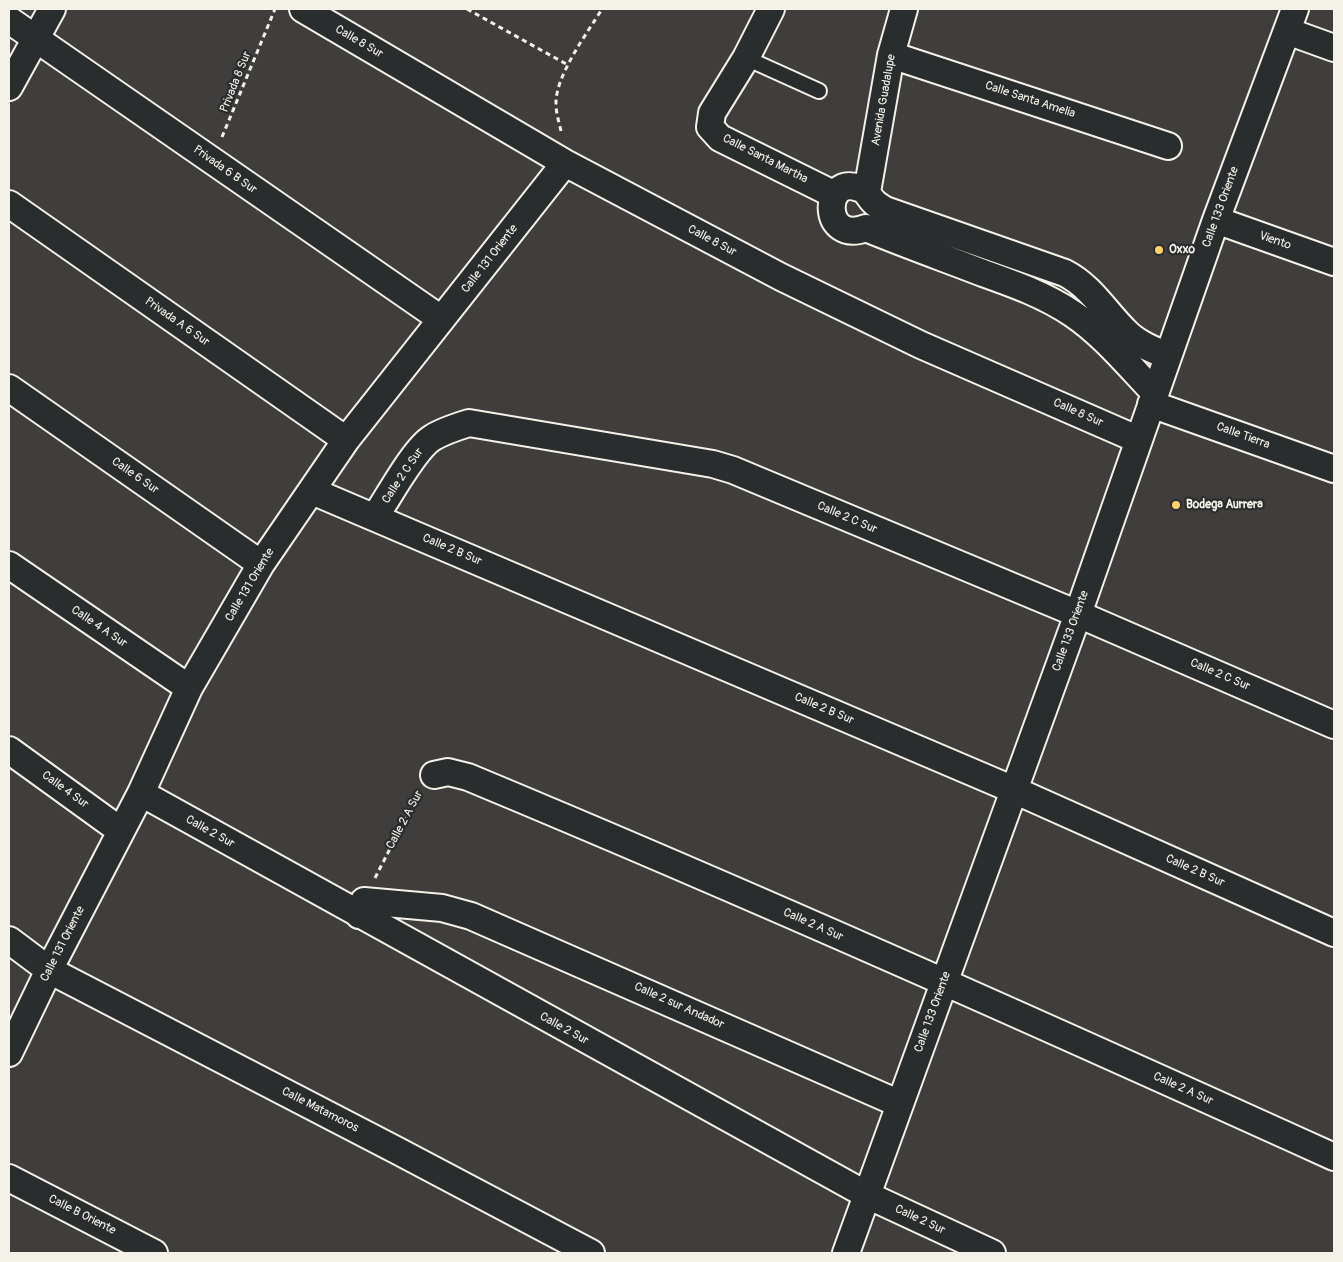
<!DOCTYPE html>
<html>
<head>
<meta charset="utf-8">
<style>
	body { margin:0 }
	#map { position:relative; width:1343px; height:1262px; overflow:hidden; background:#403e3d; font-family:Pangolin,sans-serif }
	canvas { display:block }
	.frame { position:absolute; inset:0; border:10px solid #f4f1e8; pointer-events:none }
</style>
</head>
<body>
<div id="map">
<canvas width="1343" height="1262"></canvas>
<div class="frame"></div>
</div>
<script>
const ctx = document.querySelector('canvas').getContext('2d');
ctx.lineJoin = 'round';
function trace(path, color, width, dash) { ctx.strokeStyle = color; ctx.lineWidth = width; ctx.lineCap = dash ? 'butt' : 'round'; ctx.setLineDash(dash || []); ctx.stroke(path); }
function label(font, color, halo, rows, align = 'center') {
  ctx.font = font + ' Pangolin,sans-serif'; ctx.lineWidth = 4.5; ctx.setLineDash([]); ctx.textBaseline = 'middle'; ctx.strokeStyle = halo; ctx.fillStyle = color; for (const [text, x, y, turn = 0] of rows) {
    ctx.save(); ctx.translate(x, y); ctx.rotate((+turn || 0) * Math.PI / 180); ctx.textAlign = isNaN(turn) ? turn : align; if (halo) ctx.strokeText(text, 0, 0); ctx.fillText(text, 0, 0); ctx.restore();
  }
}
const service = new Path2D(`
	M746 58 819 91`);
const minor = new Path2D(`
	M303 9 565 163 781 277 921 345 1139 440
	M771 9 746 58 712 113 710 127 720 138 835 195
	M9 20 441 319
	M1287 31 1334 48
	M891 55 1168 146
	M9 87 52 9
	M867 192 891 55 904 9
	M9 204 346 440
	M1216 220 1334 262
	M9 388 261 564
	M1155 393C1129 366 1104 335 1073 314 1045 295 1014 284 983 273 944 258 905 244 866 228 821 245 822 174 859 188 867 190 868 196 873 201 876 205 881 207 885 210L1065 273C1092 287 1106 313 1127 333 1138 344 1154 350 1168 356
	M1151 404 1334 469
	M312 491 1014 790 1334 933
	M375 517C388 498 414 449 432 438 443 431 456 427 469 423L713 464 733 470 1078 614 1334 725
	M9 565 189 688
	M9 750 121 831
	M434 775 448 772 468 777C759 898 1047 1027 1334 1157
	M141 793 867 1195 992 1253
	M359 915 364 901 442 908 471 916 900 1104
	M9 940 49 970 398 1151 591 1253
	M9 1053 49 970 141 793 189 688 261 564 346 440 565 163
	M9 1178 154 1253
	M846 1253 1078 614 1216 220 1295 9`);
trace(service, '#f4f1e8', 18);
trace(minor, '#f4f1e8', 30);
trace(new Path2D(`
	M467 9 568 65
	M561 131C559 122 556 113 556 104 555 76 588 32 602 9
	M222 137 275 9
	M375 878 418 794`), '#f4f1e8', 3, [5, 4]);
trace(service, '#2a2d2e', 14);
trace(minor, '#2a2d2e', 26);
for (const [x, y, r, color] of [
	[1159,250,5,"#ffd166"],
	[1176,505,5,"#ffd166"]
]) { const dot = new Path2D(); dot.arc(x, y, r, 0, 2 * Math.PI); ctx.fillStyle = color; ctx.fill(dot); trace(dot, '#2a2d2e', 2); }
label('12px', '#f4f1e8', '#2a2d2e', [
	["Calle 8 Sur",359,42,30],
	["Privada 8 Sur",236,82,-68],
	["Avenida Guadalupe",884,100,-80],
	["Calle Santa Amelia",1030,100,18],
	["Calle Santa Martha",765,159,27],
	["Privada 6 B Sur",225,170,35],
	["Calle 133 Oriente",1221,207,-70],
	["Calle 8 Sur",712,241,28],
	["Viento",1275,241,19],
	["Calle 131 Oriente",490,259,-52],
	["Privada A 6 Sur",177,322,35],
	["Calle 8 Sur",1078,413,24],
	["Calle Tierra",1243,436,20],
	["Calle 6 Sur",135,476,35],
	["Calle 2 C Sur",403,476,-56],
	["Calle 2 C Sur",847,518,23],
	["Calle 2 B Sur",452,550,23],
	["Calle 131 Oriente",250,585,-59],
	["Calle 4 A Sur",99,627,34],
	["Calle 133 Oriente",1071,631,-70],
	["Calle 2 C Sur",1220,675,23],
	["Calle 2 B Sur",824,709,23],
	["Calle 4 Sur",65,790,36],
	["Calle 2 A Sur",405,820,-62],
	["Calle 2 Sur",210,832,29],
	["Calle 2 B Sur",1195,871,24],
	["Calle 2 A Sur",813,925,24],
	["Calle 131 Oriente",63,944,-63],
	["Calle 2 sur Andador",679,1006,24],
	["Calle 133 Oriente",933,1012,-70],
	["Calle 2 Sur",564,1029,29],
	["Calle 2 A Sur",1183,1089,24],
	["Calle Matamoros",320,1110,27],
	["Calle B Oriente",82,1215,27],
	["Calle 2 Sur",920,1220,25]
]);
label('bold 12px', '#f4f1e8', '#2a2d2e', [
	["Oxxo",1169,250],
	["Bodega Aurrera",1186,505]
], 'left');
</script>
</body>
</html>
